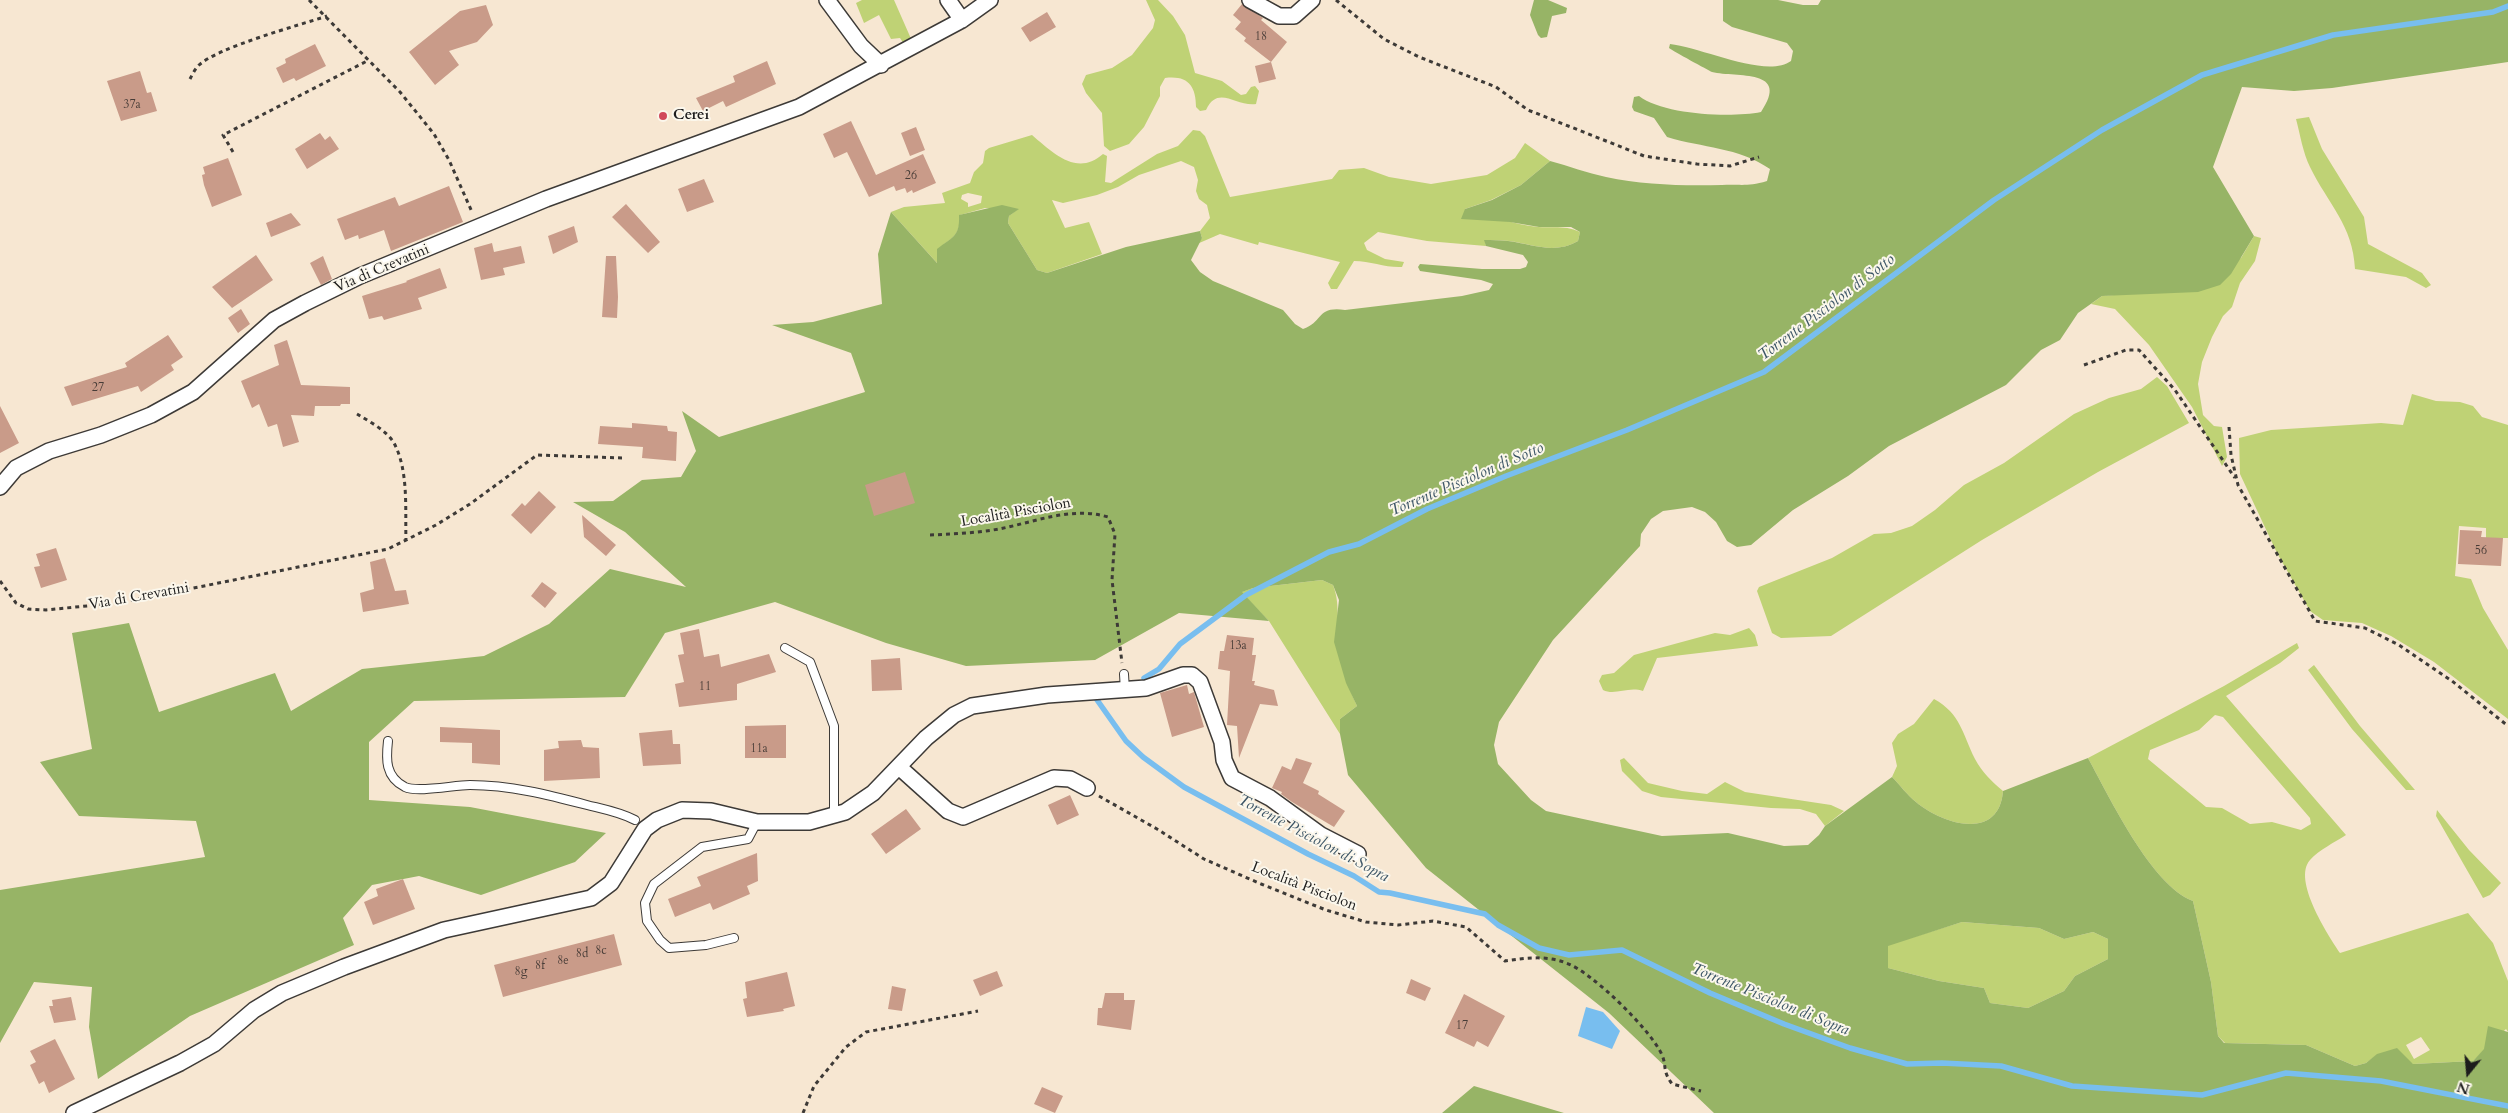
<!DOCTYPE html>
<html>
<head>
<meta charset="utf-8">
<style>
	body { margin:0 }
	#map { position:relative; width:2508px; height:1113px; overflow:hidden; background:#f7e7d2; font-family:Cardo,serif }
	canvas { display:block }
	.north { position:absolute; left:2443px; top:1048px; width:50px; height:50px; -webkit-text-stroke:4px #fbf7ec; paint-order:stroke; rotate:197deg; font-size:14px; font-weight:700; line-height:20px; text-align:center; color:#1c1c1c }
	.north::after { content:''; display:block; margin:auto; width:18px; height:22px; background:#1c1c1c; clip-path:polygon(50% 0,100% 100%,50% 72%,0 100%) }
</style>
</head>
<body>
<div id="map">
<canvas width="2508" height="1113"></canvas>
<div class="north">N</div>
</div>
<script>
const ctx = document.querySelector('canvas').getContext('2d');
ctx.lineJoin = 'round';
function paint(path, color) { ctx.fillStyle = color; ctx.fill(path, 'evenodd'); }
function trace(path, color, width, dash) { ctx.strokeStyle = color; ctx.lineWidth = width; ctx.lineCap = dash ? 'butt' : 'round'; ctx.setLineDash(dash || []); ctx.stroke(path); }
function label(font, color, halo, rows, align = 'center') {
  ctx.font = font + ' Cardo,serif'; ctx.lineWidth = 4; ctx.setLineDash([]); ctx.textBaseline = 'middle'; ctx.strokeStyle = halo; ctx.fillStyle = color; for (const [text, x, y, turn = 0] of rows) {
    ctx.save(); ctx.translate(x, y); ctx.rotate((+turn || 0) * Math.PI / 180); ctx.textAlign = isNaN(turn) ? turn : align; if (halo) ctx.strokeText(text, 0, 0); ctx.fillText(text, 0, 0); ctx.restore();
  }
}
paint(new Path2D(`
	M862 0H894L912 41 904 44 900 38 891 39 879 15 864 23 856 3Z
	M1146 0H1158L1173 16 1185 35 1195 73 1222 81 1241 95 1246 94 1251 87 1255 86 1259 91 1256 104C1236 107 1218 84 1206 110L1200 111 1196 107C1196 86 1188 75 1165 78L1160 87V96L1144 127 1129 144 1110 151 1104 146 1102 113 1086 93 1082 84 1086 75 1112 68 1132 55 1153 28 1155 20Z
	M2309 117 2322 149 2364 217 2368 244 2422 273 2431 285 2426 288 2406 277 2355 269C2353 225 2328 204 2310 167 2303 153 2300 134 2296 119Z
	M1193 130 1200 131 1205 136 1230 197 1332 179 1339 170 1364 168 1389 177 1431 184 1487 175 1515 158 1525 143 1550 161 1521 185 1491 200 1465 209C1489 216 1513 224 1538 227 1553 228 1566 225 1580 232L1578 241C1554 255 1533 244 1509 241 1501 240 1492 240 1485 240L1486 246 1427 241 1378 232 1364 243 1367 250 1385 259 1404 262 1402 267C1386 268 1371 261 1354 261L1337 289H1331L1328 283 1340 262 1259 242 1258 245 1220 234 1197 244 1202 238 1200 231 1210 218 1207 205 1199 199 1196 191 1198 180 1194 167 1181 161 1139 175 1118 187 1097 195 1063 203 1052 200 1065 228 1089 222 1102 254 1047 273 1037 270 1008 223 1009 216 1018 209 985 208 960 215C960 229 957 236 944 244L938 264 891 212 904 207 945 203 942 193 970 183 974 172 983 163 985 151 989 148 1032 135C1053 153 1077 177 1103 154L1107 156 1105 182 1111 183 1157 154 1178 146ZM968 193 982 196 981 203 968 207V203L961 199 962 195Z
	M2254 236 2261 238 2255 261 2240 283 2232 307 2223 316 2212 337 2202 362 2198 384 2203 415 2214 426 2222 427 2227 457 2222 466 2192 407 2149 345 2115 309 2091 304 2102 296 2138 293 2241 258Z
	M2157 377 2167 386 2189 423 2098 472 1982 540 1831 636 1781 638 1772 633 1757 591 1759 587 1832 558 1874 534 1891 533 1912 526 1935 510 1964 485 2004 463 2074 414 2109 398 2141 389Z
	M2412 394 2436 401 2460 402 2473 406 2482 417 2508 425V538H2486V528L2459 526 2455 576 2471 579 2483 608 2508 650V719L2434 662 2391 636 2362 623 2323 620 2310 611 2277 553 2240 474 2239 438 2271 430 2381 423 2403 425Z
	M1322 580 1333 585C1338 599 1337 604 1338 619 1339 649 1344 679 1357 706L1340 719V734L1269 621 1241 592 1253 588Z
	M1749 628 1755 635 1758 646 1657 658 1643 691C1628 686 1615 696 1603 690L1599 681 1602 675 1614 673 1634 655 1715 633 1730 635Z
	M2297 643 2299 648 2280 663 2226 696 2346 835C2335 842 2319 850 2310 860 2292 880 2328 935 2340 953L2468 913 2493 943 2508 981V1032L2506 1029 2473 1061 2413 1064 2377 1055 2366 1063 2355 1066 2306 1045 2225 1043 2218 1036 2211 982 2193 901C2151 885 2110 798 2088 758L2224 686ZM2215 715 2223 717 2310 818 2311 824 2301 830 2272 822 2250 824 2222 808 2206 807 2148 759 2150 750 2199 730ZM2421 1037 2430 1050 2414 1059 2406 1045Z
	M2314 665 2360 726 2415 790H2406L2352 729 2308 670Z
	M1934 699C1961 714 1962 733 1975 759 1982 772 1992 782 2003 791 1999 842 1942 824 1916 802 1907 795 1900 785 1892 777L1897 766 1892 743 1898 734 1914 724Z
	M1624 758 1648 783 1682 791 1707 794 1725 782 1745 792 1831 805 1844 811 1825 826 1816 814 1800 809 1771 808 1661 797 1642 791 1622 771 1620 760Z
	M2437 810 2469 850 2501 883 2490 895 2483 898 2436 816Z
	M1962 922 2039 928 2064 939 2093 932 2108 939V959L2075 976 2064 991 2028 1008 1990 1003 1984 988 1939 981 1888 968V945Z`), '#bfd275');
paint(new Path2D(`
	M1534 0H1548L1567 8 1566 13 1552 16 1547 37 1541 38 1538 35 1530 15Z
	M1723 0H1778L1803 5H1818L1821 0H2508V62L2332 88 2294 91 2242 87 2213 167 2254 236 2231 274 2220 285 2198 292 2102 296 2078 313 2060 340 2041 350 2006 385 1889 446 1848 476 1793 510 1751 545 1737 547 1727 541 1716 522 1705 512 1692 507 1663 511 1651 519 1641 534 1640 546 1553 640 1499 722 1494 745 1498 764 1531 800 1546 811 1662 836 1728 833 1784 846 1808 845 1819 835 1825 826 1892 777C1900 785 1907 795 1916 802 1942 824 1999 842 2003 791L2088 758C2110 798 2151 885 2193 901L2211 982 2218 1036 2224 1043 2306 1045 2355 1066 2366 1063 2377 1054 2397 1048 2413 1064 2473 1061 2484 1049 2488 1026 2508 1032V1113H1714L1609 1013 1426 868 1348 775 1340 734V719L1357 706 1346 683 1334 642 1339 600 1333 585 1322 580 1253 588 1242 592 1269 621 1179 613 1095 660 966 666 886 643 775 602 665 633 625 697 414 701 369 742V800L470 807 606 833 575 862 481 895 419 876 372 885 343 918 354 945 190 1016 98 1079 89 1027 92 987 34 982 0 1043V890L205 857 196 821 79 816 40 762 92 749 72 633 129 623 159 712 275 673 291 711 362 669 484 656 549 624 610 569 686 587 625 532 573 502 613 501 642 480 681 477 696 451 682 411 719 437 865 392 851 353 772 325 813 322 882 304 878 254 891 212 937 263V249C952 237 960 237 959 215L1002 205 1019 209 1009 216 1008 223 1037 270 1047 273 1126 247 1200 231 1202 238 1191 260 1200 272 1213 281 1283 310 1295 324 1303 329C1324 322 1316 306 1345 310L1462 296 1489 290 1493 284 1481 280 1420 271 1418 267 1420 264 1482 269H1520L1526 267 1528 262 1523 255 1486 246 1484 240C1492 240 1500 240 1508 241 1533 244 1554 255 1578 241L1580 232 1571 227H1539L1510 222 1461 219 1465 209 1492 200 1521 185 1550 161C1569 166 1587 173 1606 177 1643 185 1684 186 1722 185 1741 184 1747 187 1767 181L1770 169C1738 147 1703 148 1667 137L1654 118 1634 111 1632 107 1634 97 1639 96C1664 115 1731 118 1761 112 1791 68 1737 78 1712 72 1708 70 1673 51 1669 48L1670 44C1701 47 1766 79 1791 61L1793 51 1787 43 1732 27 1723 21ZM1962 922 2039 928 2064 939 2093 932 2108 939V959L2075 976 2064 991 2028 1008 1990 1003 1984 988 1939 981 1888 968V946Z
	M1474 1086 1564 1113H1442Z`), '#97b466');
paint(new Path2D(`
	M1586 1007 1603 1012 1620 1031 1612 1049 1578 1036Z`), '#78beef');
trace(new Path2D(`
	M1144 678 1159 669 1180 644 1246 595 1329 552 1359 544 1427 509 1506 476 1627 430 1764 372 1994 200 2102 130 2202 75 2333 35 2493 12 2508 6
	M1095 697 1126 741 1143 757 1184 787 1308 854 1354 876 1379 892 1390 893 1485 914 1498 925 1539 948 1569 955 1622 950 1710 993 1784 1024 1850 1048 1907 1064 1942 1063 2001 1066 2072 1086 2202 1095 2286 1073 2381 1081 2508 1106`), '#78beef', 5.5);
paint(new Path2D(`
	M1242 4 1263 18 1261 20 1287 42 1271 62 1244 41 1246 38 1235 29 1241 22 1233 15Z
	M486 5 493 25 477 42 449 51 459 65 435 85 409 52 460 11Z
	M1047 12 1056 27 1030 42 1021 28Z
	M315 44 326 66 296 81 294 78 283 83 276 68 286 63 285 59Z
	M767 61 776 84 726 107 723 101 703 111 696 98 735 82 733 76Z
	M1271 62 1276 79 1259 83 1255 66Z
	M140 71 147 93 151 92 157 111 121 121 107 81Z
	M851 121 876 175 923 154 936 183 913 193 912 190 907 193 905 188 896 191 894 186 869 197 847 152 834 158 823 134Z
	M916 127 925 150 910 156 901 133Z
	M320 133 325 140 330 136 339 149 307 169 295 149Z
	M228 158 242 195 212 207 204 185 202 175 205 174 203 167Z
	M704 179 714 202 687 212 678 189Z
	M449 186 463 222 391 251 384 230 359 239 358 235 345 240 337 219 395 197 399 206Z
	M626 204 660 242 648 253 612 217Z
	M291 213 301 225 271 237 266 223Z
	M574 226 578 242 553 254 548 236Z
	M492 243 494 252 521 246 525 263 503 268 505 275 481 280 474 248Z
	M256 255 273 280 232 308 212 287Z
	M323 256 332 279 321 285 310 263Z
	M606 256H616L618 297 617 318 602 317Z
	M440 268 447 288 418 298 422 309 384 320 382 316 369 319 362 296 407 282 406 281Z
	M241 309 250 324 238 333 228 318Z
	M168 335 183 357 171 365 174 370 141 392 138 386 72 406 64 387 127 367 125 363Z
	M287 340 301 385 350 387V404H341L340 406H315L314 416 291 415 299 442 283 447 277 424 268 427 259 404 252 408 241 381 279 365 274 345Z
	M0 406 19 443 0 453Z
	M632 423 667 426 668 431 677 432 676 461 642 458 643 447 598 444 600 426 632 428Z
	M905 472 915 503 874 516 865 485Z
	M539 491 556 507 531 534 511 515 522 503 525 506Z
	M582 515 616 545 606 556 584 537Z
	M2460 530 2482 531 2481 537 2503 538 2501 566 2458 564Z
	M56 548 67 580 41 588 34 567 40 566 36 554Z
	M385 558 395 591 406 590 409 604 363 612 360 593 374 589 370 562Z
	M542 582 557 593 545 608 531 596Z
	M699 629 704 657 719 654 721 667 769 654 776 672 737 684V700L679 707 675 684 684 682 678 655 684 654 680 633Z
	M1227 635 1254 638 1252 655H1256L1252 681H1255L1254 685 1274 690 1278 706 1260 704 1239 758 1237 726 1227 725 1230 671 1218 669 1220 651H1224Z
	M900 658 902 690 872 691 871 660Z
	M1187 685 1189 694 1194 692 1204 727 1172 737 1160 693Z
	M786 725V758H745V726Z
	M440 727 500 730V765L472 763V743L440 742Z
	M672 730 673 744H680L681 764 643 766 639 733Z
	M581 740 583 747 599 748 600 778 544 781V750L559 748 558 741Z
	M1296 758 1312 763 1303 783 1319 791 1318 794 1345 811 1334 827 1292 802 1281 794 1282 792 1272 788 1282 766 1291 770Z
	M1070 795 1079 815 1057 825 1048 805Z
	M906 809 921 829 886 854 871 834Z
	M757 853 758 881 747 886 750 894 713 910 710 903 675 917 668 899 701 886 697 877Z
	M403 879 415 909 373 925 364 902 378 896 376 889Z
	M614 934 622 965 503 997 494 965Z
	M997 971 1003 986 980 996 973 980Z
	M787 972 795 1006 783 1009 784 1011 747 1017 743 999 747 998 745 982Z
	M1411 979 1431 988 1425 1001 1406 993Z
	M892 986 906 989 902 1011 888 1009Z
	M1105 993H1124V1000H1135L1131 1030 1097 1025 1098 1008H1102Z
	M1464 994 1505 1016 1488 1047 1477 1041 1474 1047 1445 1033Z
	M71 997 76 1020 54 1023 49 1006H53L52 1000Z
	M55 1039 75 1079 49 1093 44 1081 39 1084 30 1065 36 1062 30 1051Z
	M1042 1087 1063 1096 1055 1113 1034 1104Z`), '#c99b89');
const lane = new Path2D(`
	M785 648 810 662 834 726V815
	M1124 674 1125 691
	M388 741C386 759 385 777 405 787 418 793 454 785 470 785 510 785 549 795 587 805 603 809 620 812 635 820
	M734 938 706 945 669 948 660 940 647 921 645 903 654 884 702 847 748 839 757 822`);
const street = new Path2D(`
	M827 0 861 46 881 65
	M948 0 962 20
	M1250 0 1279 16H1294L1312 0
	M0 487 16 468 49 451 101 435 151 415 193 392 274 320 305 303 360 276 546 199 799 107 962 20 990 0
	M899 767 948 811 963 817 1054 778 1070 779 1087 788
	M74 1113 180 1063 214 1044 254 1010 282 993 344 967 444 930 591 898 611 883 645 829 657 820 682 810 711 811 757 822H809L845 812 873 793 926 738 954 715 972 706 1047 695 1146 688 1183 675H1192L1200 682 1222 742 1224 760 1232 778 1270 798 1321 835 1358 854`);
trace(lane, '#3d3a37', 10);
trace(street, '#3d3a37', 18);
trace(new Path2D(`
	M309 0 400 92 434 134 449 160 472 212
	M1336 0 1384 39 1419 57 1496 87 1528 110 1644 156 1697 164 1730 166 1759 157
	M190 79C192 75 195 69 198 66 215 48 300 25 327 16
	M233 152 223 135 367 61
	M2084 365 2126 350H2139L2175 390 2235 478
	M357 414C370 422 386 430 394 443 409 471 405 511 406 541
	M2229 427 2231 455 2238 485 2315 621 2365 628 2399 645 2452 681 2508 726
	M930 535C953 534 976 533 999 529 1035 522 1072 506 1108 517L1115 534 1112 580 1122 663
	M0 581 16 603 28 609 46 610 116 603 159 595 388 549 436 525 470 504 537 455 624 458
	M1099 796 1157 829 1204 859 1261 884 1326 910 1366 922 1398 925 1433 921 1466 927 1505 961C1526 958 1546 955 1566 963 1591 971 1652 1031 1662 1055 1667 1067 1662 1070 1672 1084L1701 1091
	M803 1113 814 1086 846 1047 866 1032 978 1011`), '#3d3a37', 3, [4, 4]);
trace(lane, '#fff', 8);
trace(street, '#fff', 15);
for (const [x, y, r, color] of [
	[663,116,5,"#d1495b"]
]) { const dot = new Path2D(); dot.arc(x, y, r, 0, 2 * Math.PI); ctx.fillStyle = color; ctx.fill(dot); trace(dot, '#fbf7ec', 2); }
label('12px', '#473c37', null, [
	["18",1261,37],
	["37a",132,105],
	["26",911,176],
	["27",98,388],
	["56",2481,551],
	["13a",1238,646],
	["11",705,687],
	["11a",759,749],
	["8c",601,951],
	["8d",582,954],
	["8e",563,961],
	["8f",540,966],
	["8g",521,972],
	["17",1462,1026]
]);
label('bold 15px', '#1c1c1c', '#fbf7ec', [
	["Cerei",673,116]
], 'left');
label('15px', '#1c1c1c', '#fbf7ec', [
	["Via di Crevatini",382,269,-23],
	["Località Pisciolon",1016,513,-10],
	["Via di Crevatini",139,597,-10],
	["Località Pisciolon",1304,887,21]
]);
label('italic 16px', '#3c5566', '#fbf7ec', [
	["Torrente Pisciolon di Sotto",1827,308,-37],
	["Torrente Pisciolon di Sotto",1467,480,-23],
	["Torrente Pisciolon di Sopra",1313,839,28],
	["Torrente Pisciolon di Sopra",1770,1000,22]
]);
</script>
</body>
</html>
